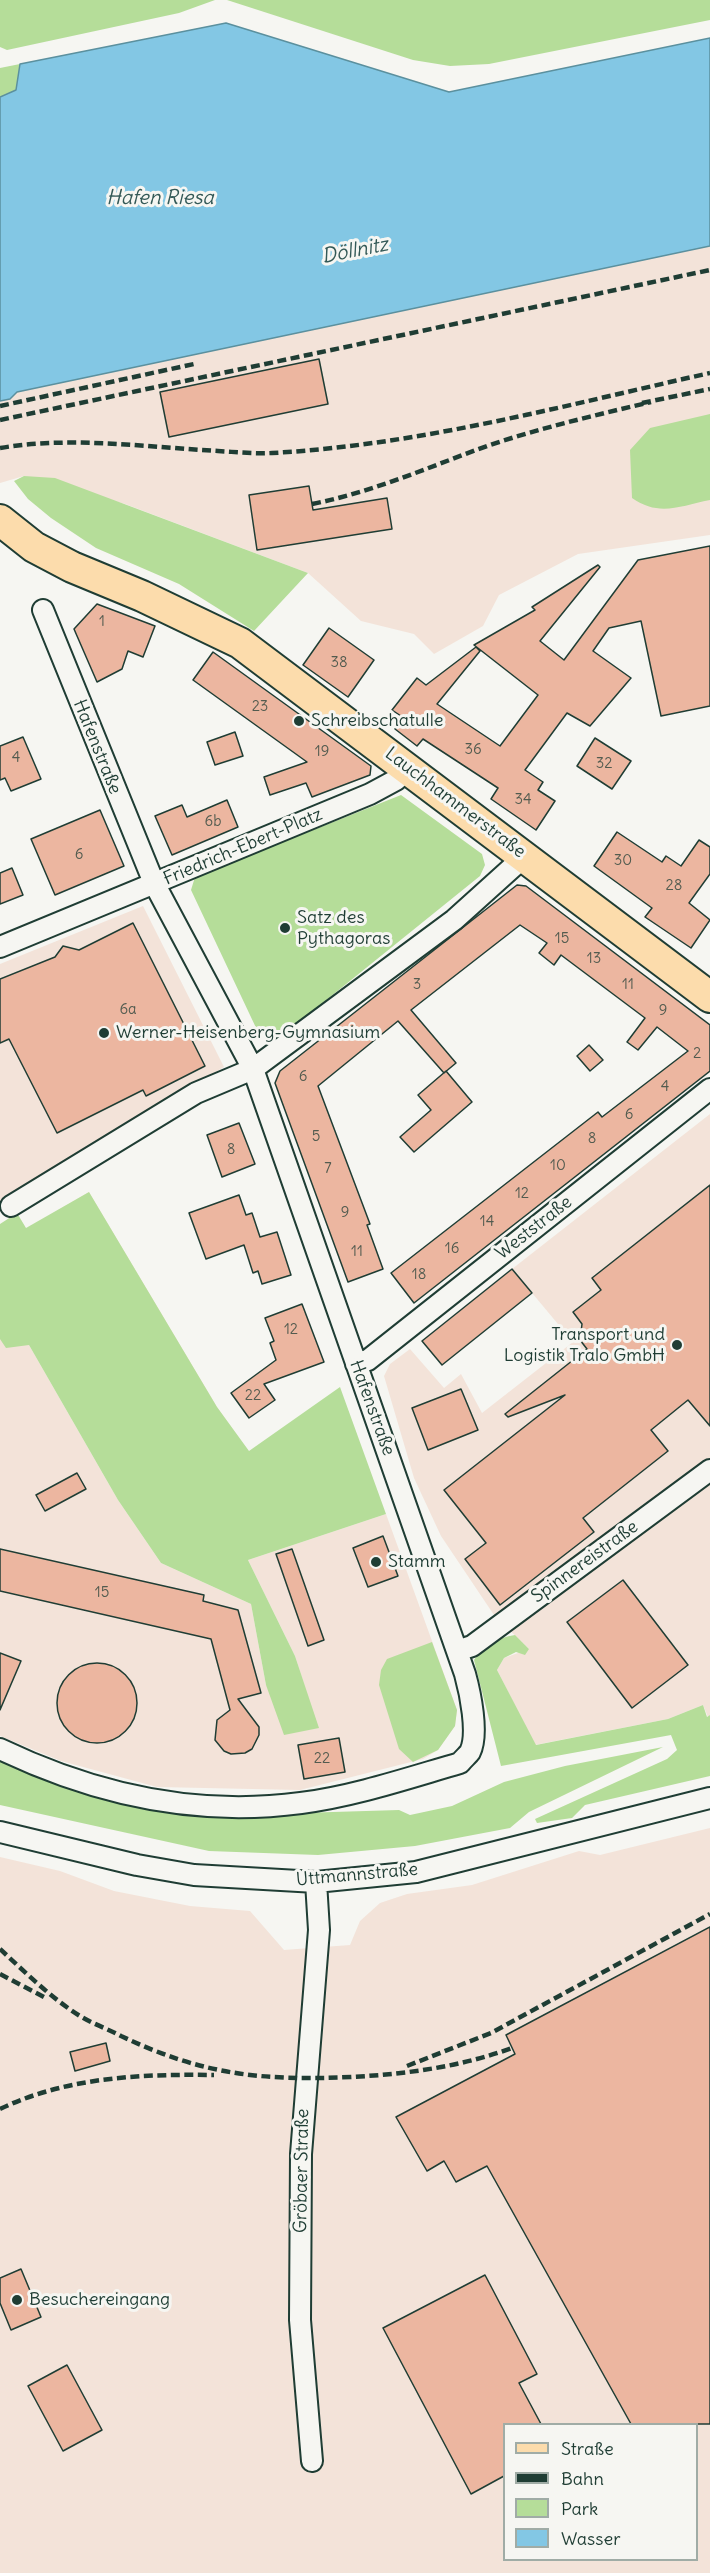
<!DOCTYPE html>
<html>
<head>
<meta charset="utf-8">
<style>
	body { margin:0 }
	#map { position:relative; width:710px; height:2573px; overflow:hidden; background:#f6f6f2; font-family:Delius,sans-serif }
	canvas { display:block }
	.legend { position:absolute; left:503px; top:2423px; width:195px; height:138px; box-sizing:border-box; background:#f6f6f2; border:2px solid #a0aca6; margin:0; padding:8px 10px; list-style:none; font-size:18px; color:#1f3d34 }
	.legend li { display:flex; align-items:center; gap:12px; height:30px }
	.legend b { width:30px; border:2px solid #a0aca6 }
</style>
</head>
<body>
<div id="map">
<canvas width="710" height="2573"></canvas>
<ul class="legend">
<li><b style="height:8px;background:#fcdcac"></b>Straße</li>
<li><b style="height:8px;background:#1f3d34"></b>Bahn</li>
<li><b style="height:16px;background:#b5dd99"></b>Park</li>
<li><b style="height:16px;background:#83c7e4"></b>Wasser</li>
</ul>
</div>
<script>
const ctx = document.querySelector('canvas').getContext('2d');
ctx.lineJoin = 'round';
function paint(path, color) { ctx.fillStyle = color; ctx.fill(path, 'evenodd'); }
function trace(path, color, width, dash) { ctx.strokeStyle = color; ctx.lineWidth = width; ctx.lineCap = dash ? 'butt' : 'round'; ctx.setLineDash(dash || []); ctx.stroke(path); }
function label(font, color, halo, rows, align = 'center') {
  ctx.font = font + ' Delius,sans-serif'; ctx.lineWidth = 6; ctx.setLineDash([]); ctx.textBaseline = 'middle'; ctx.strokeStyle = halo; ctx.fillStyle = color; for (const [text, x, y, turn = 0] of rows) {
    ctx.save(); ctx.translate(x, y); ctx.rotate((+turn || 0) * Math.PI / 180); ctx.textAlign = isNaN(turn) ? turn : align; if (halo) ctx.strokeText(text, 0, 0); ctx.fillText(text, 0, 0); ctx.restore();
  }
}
paint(new Path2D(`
	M710 246V535L578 554 499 595 483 626 434 654 414 634 361 621 308 573 125 504 24 476 0 483V401L10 399 16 392Z
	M143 906 224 1067 0 1203V964Z
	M710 1114V1715L708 1717 703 1705 668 1719 535 1745 497 1670 504 1658 529 1649 494 1615 441 1536 414 1478 384 1376 390 1364 410 1349 444 1388 461 1374 482 1413 573 1342 512 1269Z
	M89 1192 217 1407 249 1452 29 1345 118 1500 161 1563 251 1604 266 1685 318 1728 295 1656 248 1560 386 1514 457 1710 455 1726 438 1750 423 1759 300 1790 157 1787 61 1761 0 1736V1326L26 1229Z
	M710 1828V2573H0V1857L60 1871 114 1891 190 1906 250 1911 284 1950 350 1945 360 1921 380 1903 407 1894 472 1885 579 1851 600 1855ZM504 2424H696V2560H504Z`), '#f3e3d9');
paint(new Path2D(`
	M0 0H215L179 13 7 50 0 47Z
	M227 0H710V20L489 64 450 66 413 60Z
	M20 64 16 91 0 97V68Z
	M710 414V500C680 506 659 517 632 498L630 450 650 428Z
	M24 476 55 478 308 573 254 631 179 584 96 548 51 518 28 499 14 481Z
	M401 795 482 854 485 865 480 876 278 1039 267 1038 258 1032 191 890 195 877Z
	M89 1192 217 1407 249 1451 340 1387 386 1514 248 1560 295 1656 319 1728 284 1735 266 1685 251 1604 161 1563 118 1500 29 1345 6 1348 0 1339V1224L17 1213 26 1228Z
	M515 1635 529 1649 525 1655 516 1652 504 1658 497 1670 536 1745 668 1719 703 1705 707 1717 710 1715V1776L585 1805 572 1818 537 1823 535 1819 667 1759 677 1750 671 1735 501 1766 474 1660C484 1644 497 1638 515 1635Z
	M432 1642 457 1710 455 1726 438 1750 413 1762 399 1749 379 1685 381 1670 387 1659Z
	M663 1747 529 1812 510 1828 415 1846 318 1855 209 1851 0 1805V1759L65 1786 111 1800 200 1816 399 1810 410 1815 452 1806 504 1782 565 1766Z`), '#b5dd99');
const water = new Path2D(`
	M226 23 449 92 710 38V246L17 392 10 399 0 401V97L16 90 20 64Z`);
paint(water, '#83c7e4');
trace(water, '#5b909e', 1.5);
const building = new Path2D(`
	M319 359 328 404 169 437 160 392Z
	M309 486 313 510 387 498 392 529 257 550 249 495Z
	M710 546V706L661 716 641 621 609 628 593 651 631 678 590 726 567 713 525 770 543 782 538 790 555 801 536 830 491 799 498 788 423 739 417 746 395 729 404 718 392 710 417 678 426 685 476 647 480 651 437 704 500 746 538 695 474 645 535 610 532 607 598 565 600 567 540 641 564 660 638 560Z
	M97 604 155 626 143 657 128 651 122 669 97 682 74 629Z
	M329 628 374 660 348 697 303 665Z
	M213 652 371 766 370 775 312 797 306 783 270 795 264 777 307 762 193 680Z
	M235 732 243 756 215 765 207 742Z
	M23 737 41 779 11 791 5 778 0 780V746Z
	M595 738 631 761 612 789 577 766Z
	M227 800 238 827 172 855 155 816 182 805 187 817Z
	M100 810 124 866 55 895 31 839Z
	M617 832 662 862 666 856 681 866 699 840 710 847V874L689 903 710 920 691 948 645 917 652 908 594 866Z
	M12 868 23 895 0 904V873Z
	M517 885 526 886 710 1025V1071L414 1303 391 1273 598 1112 602 1117 688 1051 657 1027 638 1050 627 1042 645 1018 561 955 554 965 539 953 547 943 520 925 411 1010 456 1063 444 1073 398 1021 318 1086 370 1224 367 1225 383 1269 348 1282 275 1083 280 1071Z
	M133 923 205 1066 146 1096 143 1090 57 1133 9 1039 0 1043V979L55 957 63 946 79 950Z
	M589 1045 603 1060 590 1071 577 1056Z
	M446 1071 472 1102 414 1152 400 1137 431 1110 418 1095Z
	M239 1123 255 1164 222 1177 207 1135Z
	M710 1185V1426L688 1400 651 1430 668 1451 583 1518 594 1532 500 1605 465 1559 486 1543 444 1490 565 1395 508 1417 505 1414 587 1349 580 1340 582 1324 573 1312 601 1290 592 1278Z
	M239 1195 246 1215 252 1213 260 1237 277 1232 291 1275 262 1284 258 1271 253 1273 244 1245 206 1259 189 1213Z
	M512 1269 532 1293 442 1365 422 1341Z
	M302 1304 324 1362 264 1384 275 1400 249 1418 231 1393 276 1360 270 1343 274 1341 265 1318Z
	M461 1389 478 1430 428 1450 412 1408Z
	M77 1473 86 1489 45 1511 36 1495Z
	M383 1536 398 1576 368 1587 353 1548Z
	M0 1549 204 1595 203 1601 238 1610 261 1693 238 1699 259 1727V1735L252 1749 245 1753 231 1754 224 1751 215 1740 217 1720 230 1710 211 1639 0 1591Z
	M292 1549 324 1640 308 1646 276 1554Z
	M623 1580 688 1665 632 1708 567 1622Z
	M0 1653 21 1661 0 1710Z
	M57 1703a40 40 0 1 1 80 0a40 40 0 1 1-80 0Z
	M339 1738 345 1772 304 1779 298 1745Z
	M710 1927V2424H631L487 2166 456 2182 444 2161 427 2171 396 2117 515 2054 506 2035Z
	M106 2043 110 2061 75 2071 70 2052Z
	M21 2269 41 2317 11 2330 0 2303V2278Z
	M485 2275 537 2374 519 2383 541 2424H504V2476L471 2494 383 2328Z
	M67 2365 102 2430 63 2451 28 2386Z`);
paint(building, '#ecb6a0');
trace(building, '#1f3d34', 1.5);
const street = new Path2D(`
	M0 947 370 794 396 780 409 768
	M11 1206 196 1093 253 1069 454 920 525 856
	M356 1364 368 1360 710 1089
	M457 1651 472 1646 710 1470
	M0 1749C94 1794 196 1817 301 1803 355 1796 408 1778 460 1763 463 1759 468 1755 470 1752 479 1734 470 1692 465 1674L253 1069 154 883 43 610
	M0 1832 137 1865 194 1875 316 1882 416 1872 710 1798
	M312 2461 300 2320 301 2154 319 1930 316 1882`);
const primary = new Path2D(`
	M0 520 34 547 72 567 142 596 240 643 710 997`);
trace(street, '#1f3d34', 24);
trace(primary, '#1f3d34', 34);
trace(street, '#f6f6f2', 20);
trace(primary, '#fcdcac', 30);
trace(new Path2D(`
	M642 403 710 389
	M0 406 194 364
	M0 420 710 270
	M0 448C71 436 146 447 218 451 236 452 254 454 272 453 420 445 566 405 710 373
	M312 504C373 492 429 467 487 446 540 428 596 415 651 402
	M0 1949C25 1972 51 1998 80 2016 93 2024 108 2029 121 2036 203 2075 262 2081 351 2077 406 2074 460 2067 512 2048
	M0 1974 46 1998
	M407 2066 491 2033 710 1914
	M0 2109C67 2077 140 2074 214 2075`), '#1f3d34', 4.5, [9, 4.5]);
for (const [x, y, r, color] of [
	[299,721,6,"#1f3d34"],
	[285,928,6,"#1f3d34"],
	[104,1033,6,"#1f3d34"],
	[677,1345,6,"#1f3d34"],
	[376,1562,6,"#1f3d34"],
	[17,2300,6,"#1f3d34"]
]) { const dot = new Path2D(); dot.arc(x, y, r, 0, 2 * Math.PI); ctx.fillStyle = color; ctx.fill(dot); trace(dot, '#f6f6f2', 2); }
label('15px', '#525b4f', null, [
	["1",102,622],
	["38",339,663],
	["23",260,707],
	["36",473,750],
	["19",322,752],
	["4",16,758],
	["32",604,764],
	["34",523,800],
	["6b",213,822],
	["6",79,855],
	["30",623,861],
	["28",674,886],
	["15",562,939],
	["13",594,959],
	["3",417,985],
	["11",628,985],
	["6a",128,1010],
	["9",663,1011],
	["2",697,1054],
	["6",303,1077],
	["4",665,1087],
	["6",629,1115],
	["5",316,1137],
	["8",592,1139],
	["8",231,1150],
	["10",558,1166],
	["7",328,1169],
	["12",522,1194],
	["9",345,1213],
	["14",487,1222],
	["16",452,1249],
	["11",357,1252],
	["18",419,1275],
	["12",291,1330],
	["22",253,1396],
	["15",102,1593],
	["22",322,1759]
]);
label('18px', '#1f3d34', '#f6f6f2', [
	["Schreibschatulle",311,721],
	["Satz des",297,918],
	["Pythagoras",297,939],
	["Werner-Heisenberg-Gymnasium",116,1033],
	["Transport und",665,1335,"right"],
	["Logistik Tralo GmbH",665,1356,"right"],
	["Stamm",388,1562],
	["Besuchereingang",29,2300]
], 'left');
label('18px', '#1f3d34', '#f6f6f2', [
	["Hafenstraße",97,747,68],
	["Lauchhammerstraße",455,803,37],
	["Friedrich-Ebert-Platz",243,847,-23],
	["Weststraße",534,1228,-38],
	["Hafenstraße",372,1408,70],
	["Spinnereistraße",585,1562,-36],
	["Uttmannstraße",357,1875,-5],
	["Gröbaer Straße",302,2171,-89]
]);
label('italic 20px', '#335957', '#f6f6f2', [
	["Hafen Riesa",160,198],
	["Döllnitz",355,251,-11]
]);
</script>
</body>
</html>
